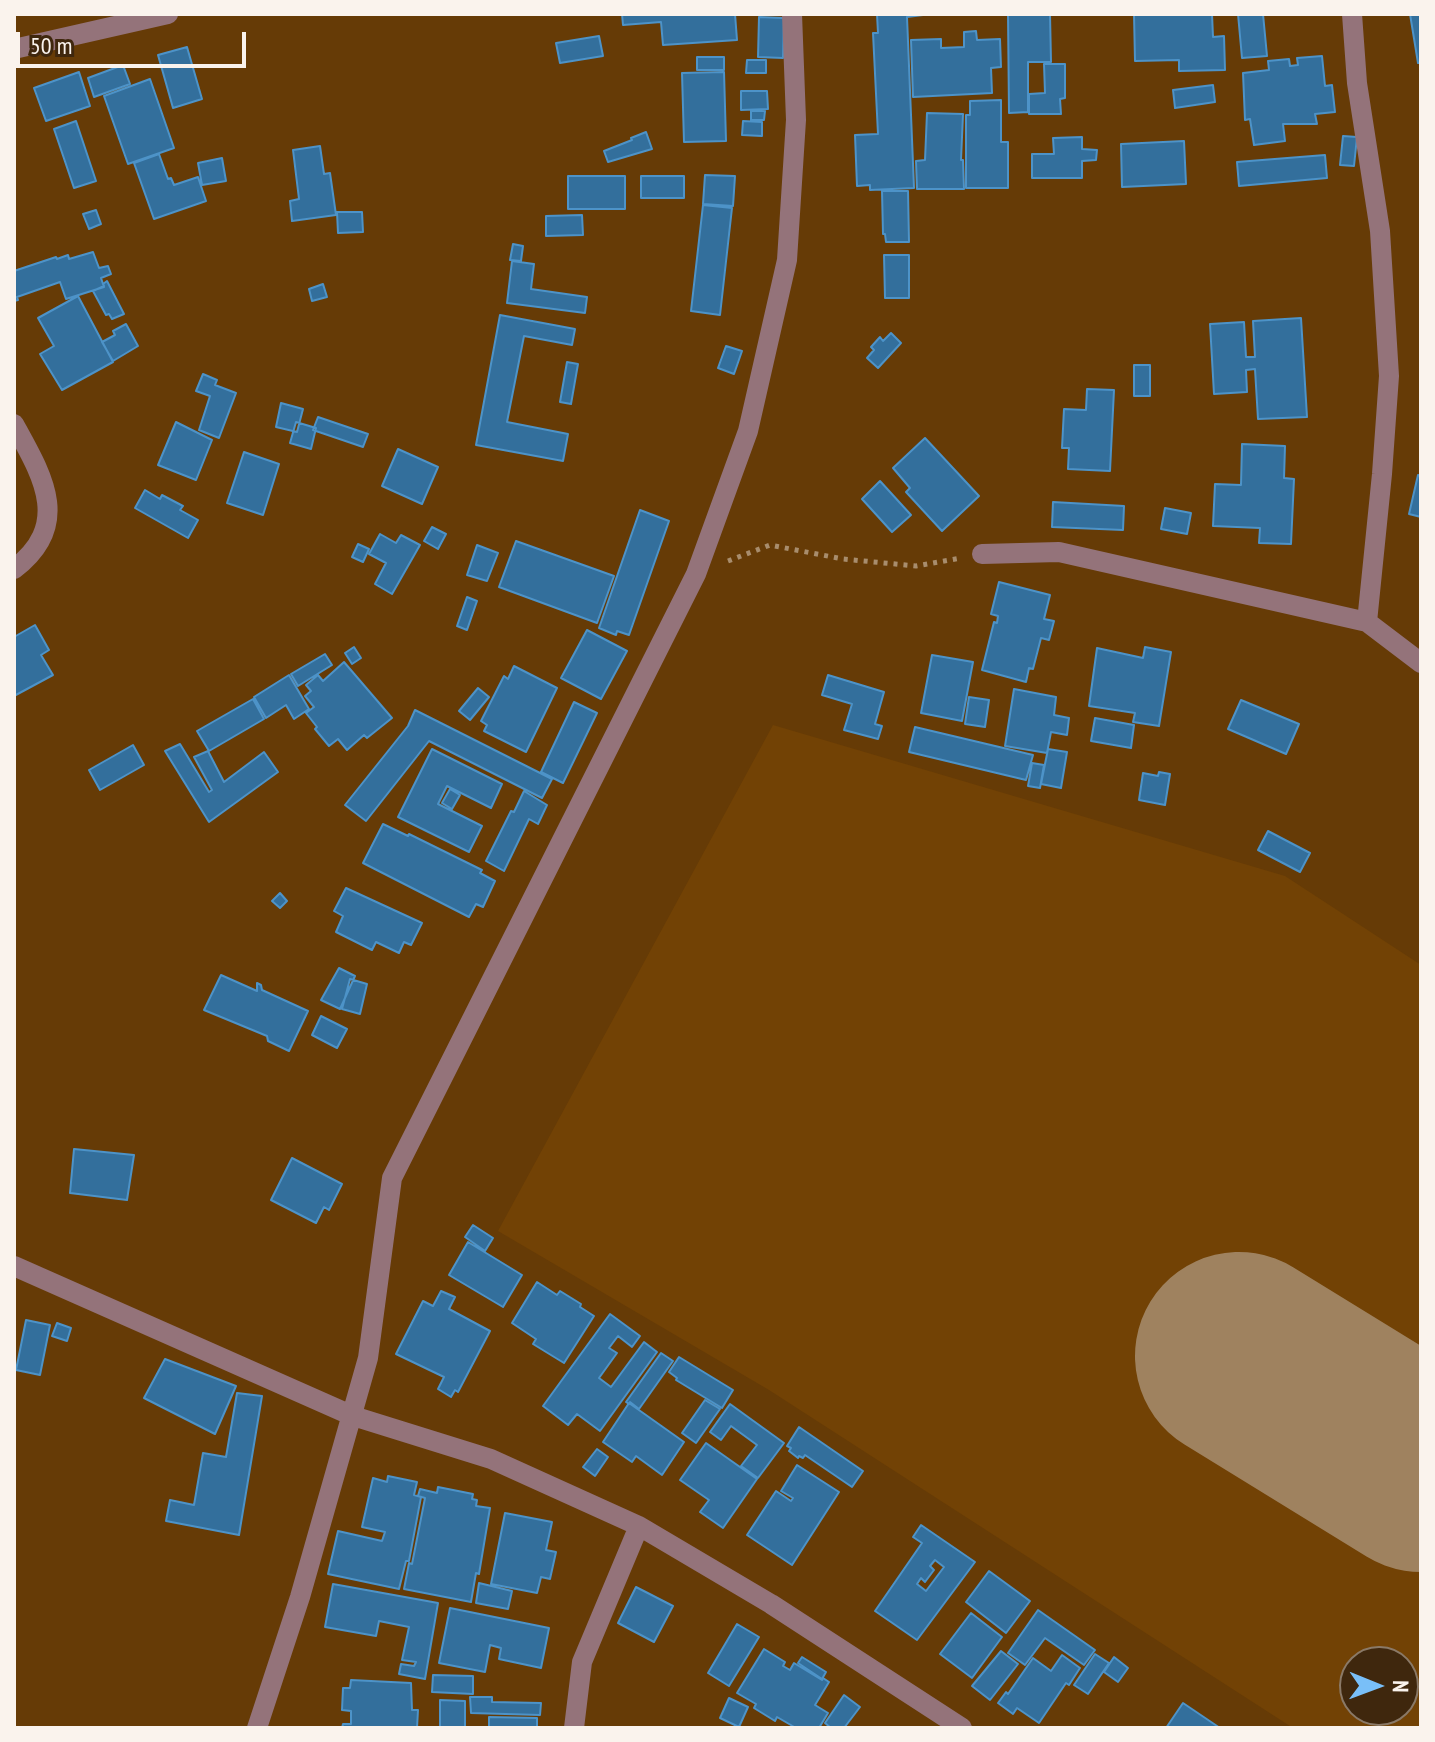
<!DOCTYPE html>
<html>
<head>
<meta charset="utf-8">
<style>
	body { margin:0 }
	#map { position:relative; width:1435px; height:1742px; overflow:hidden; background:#663b06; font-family:"PT Sans Narrow",sans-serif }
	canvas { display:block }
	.frame { position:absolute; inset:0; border:16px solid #faf3ed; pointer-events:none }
	.north { position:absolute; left:1339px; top:1646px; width:80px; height:80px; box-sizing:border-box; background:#3f270d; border:2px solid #8a7967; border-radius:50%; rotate:91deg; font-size:22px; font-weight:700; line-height:32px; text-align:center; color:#faf3ed }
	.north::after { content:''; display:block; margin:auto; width:28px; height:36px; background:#79bff8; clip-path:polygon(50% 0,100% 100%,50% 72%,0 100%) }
	.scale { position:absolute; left:16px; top:32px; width:230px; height:36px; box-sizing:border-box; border:4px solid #faf3ed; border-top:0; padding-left:10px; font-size:24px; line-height:28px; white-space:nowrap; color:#faf3ed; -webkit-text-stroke:6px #3f270d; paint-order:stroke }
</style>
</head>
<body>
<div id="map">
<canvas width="1435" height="1742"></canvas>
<div class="frame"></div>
<div class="north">N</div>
<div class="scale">50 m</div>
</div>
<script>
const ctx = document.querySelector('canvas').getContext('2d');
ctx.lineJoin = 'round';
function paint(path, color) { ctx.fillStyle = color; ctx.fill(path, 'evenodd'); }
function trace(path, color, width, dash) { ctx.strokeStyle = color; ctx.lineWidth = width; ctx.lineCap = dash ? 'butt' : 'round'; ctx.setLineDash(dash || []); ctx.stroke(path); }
paint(new Path2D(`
	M773 725 1285 876 1421 965V1728H1293L769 1390 498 1231ZM1355 1662H1403V1710H1355Z`), '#724205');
trace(new Path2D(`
	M1239 1356 1421 1468`), '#9f825f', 208);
const building = new Path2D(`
	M622 14H735L737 40 663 45 661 22 623 25Z
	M877 14H931L907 17 914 188 870 190V185L857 186 855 135 878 134 873 33H878Z
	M1008 14H1050L1051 62H1028V112L1009 113Z
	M1134 14H1212L1213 37 1224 36 1225 70 1179 71V60L1135 61Z
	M1238 14H1263L1267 56 1242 58Z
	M1410 14H1421V63H1418Z
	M759 17 784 18 783 58 758 57Z
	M976 31 977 40 1000 39 1001 67 991 68 992 93 913 97 911 40 941 39V48L964 47V32Z
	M599 36 603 56 560 63 556 43Z
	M187 47 202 99 173 108 158 55Z
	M1322 56 1325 86 1332 85 1335 112 1315 114 1317 124H1283L1285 141 1254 145 1250 119 1245 120 1243 73 1269 70 1268 61 1289 59 1290 66 1298 65 1297 58Z
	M697 57H724V70H697Z
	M747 60H766V73H746Z
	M1044 64H1065V98L1060 99 1061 114H1029V94L1045 93Z
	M123 65 130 84 94 97 88 78Z
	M79 72 90 106 46 121 34 88Z
	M724 72 726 141 684 142 682 73Z
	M150 79 174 148 128 164 104 96Z
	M1213 85 1215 102 1175 108 1173 90Z
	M741 91H767L768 109 741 110Z
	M1001 100V142H1008V188H966V115H970V101Z
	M751 111H765L764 120H751Z
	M927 113 963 114 961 160H963L964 189H917L916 161 925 160Z
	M76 121 96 181 74 188 54 129Z
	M743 121 762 122V136L742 135Z
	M646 132 652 149 608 162 604 151 632 140 631 138Z
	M1343 136 1357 137 1354 166 1340 165Z
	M1082 137V149L1097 150 1096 160 1082 161V178H1032V154H1054L1053 138Z
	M1184 141 1186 184 1122 187 1121 144Z
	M320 146 324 174 330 173 336 215 292 221 290 201 299 199 293 150Z
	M159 154 168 179 171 178 174 185 198 177 206 201 154 219 134 163Z
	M1325 155 1327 178 1239 186 1237 162Z
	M222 158 226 181 202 185 198 163Z
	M705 175 735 176 733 206 703 204Z
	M568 176H625V209H568Z
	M641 176H684V198H641Z
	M882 191H908L909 242H886L885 234H883Z
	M703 205 732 208 720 315 691 311Z
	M96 210 101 224 89 229 83 214Z
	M337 212H362L363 232 338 233Z
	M582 215 583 235 546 236V216Z
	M513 244 523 246 521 261 510 260Z
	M93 252 99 268 108 266 111 274 101 278 104 287 66 299 60 282 17 297 18 300 14 301V271L56 257 57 259 68 255 69 259Z
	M884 255H909V298H885Z
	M512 261 534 264 531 289 587 297 585 313 507 303Z
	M107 281 124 314 112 319 109 314 106 315 93 291 104 286 103 284Z
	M323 284 327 297 312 301 309 289Z
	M78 296 113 362 62 390 40 354 54 346 38 318Z
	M500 315 575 329 572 345 524 336 507 422 568 434 563 461 476 445Z
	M1301 318 1307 417 1258 419 1255 369 1246 370 1247 392 1214 394 1210 324 1244 322 1246 357H1255L1253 321Z
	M126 324 138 346 113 361 102 342 115 335 113 331Z
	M891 333 901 343 878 368 867 358 874 350 871 347 880 337 883 341Z
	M726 346 742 351 734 374 718 368Z
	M567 362 578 364 571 404 560 402Z
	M1134 365H1150V396H1134Z
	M203 374 217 380 215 385 236 393 219 438 199 430 210 396 196 391Z
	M1087 389 1114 390 1110 471 1068 469 1069 448H1062L1064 409 1086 410Z
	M281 403 303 409 297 432 276 427Z
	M318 417 368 434 363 447 313 430Z
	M176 422 212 440 196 480 158 465Z
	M296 422 316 428 311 449 290 443Z
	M925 438 979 496 942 531 906 492 910 488 893 468Z
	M1242 444 1285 446 1284 478 1294 479 1291 544 1259 543 1260 528 1213 526 1215 484 1241 485Z
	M398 449 438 467 422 504 382 486Z
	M244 452 279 464 263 515 227 503Z
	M1418 475 1421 476V517L1409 514Z
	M880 481 911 515 892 532 862 499Z
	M145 490 160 499 162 495 183 506 180 510 198 520 188 538 135 508Z
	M1053 502 1124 506 1123 530 1052 527Z
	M1165 508 1191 513 1187 534 1161 529Z
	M640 510 669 521 629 635 617 631 616 635 599 628Z
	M432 527 446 534 438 549 424 541Z
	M380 534 396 543 401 535 420 545 392 594 375 584 386 563 369 554Z
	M516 541 614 576 597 623 499 587Z
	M358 544 369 549 363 562 352 557Z
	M477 545 498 553 487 581 467 575Z
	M999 582 1050 595 1044 619 1054 621 1049 640 1041 638 1033 669 1029 668 1026 682 982 670 994 622 997 623 998 616 991 614Z
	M467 597 477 601 467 630 457 626Z
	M35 625 49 650 41 655 53 675 14 696V637Z
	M587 630 627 651 601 699 561 678Z
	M354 647 361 658 352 664 345 653Z
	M1145 647 1171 652 1159 726 1133 722 1135 713 1089 706 1097 648 1143 658Z
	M325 654 332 665 298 686 291 674Z
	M932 655 973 662 962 721 921 713Z
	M344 662 392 718 367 738 364 735 347 750 338 739 329 746 315 729 317 727 306 713 314 707 305 696 311 691 306 685 318 675 323 681Z
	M514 666 557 688 526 752 484 731 487 725 481 721 504 676 508 679Z
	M289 675 309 709 294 719 286 705 266 718 254 697Z
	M828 675 884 692 875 724 882 726 878 739 844 730 852 704 822 695Z
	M478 688 489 697 470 720 459 711Z
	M1014 689 1056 697 1054 715 1069 718 1067 735 1051 732 1047 753 1005 746Z
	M969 697 989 700 985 727 965 724Z
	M253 699 264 719 209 751 197 731Z
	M1241 700 1299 724 1286 754 1228 729Z
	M574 702 597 713 563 783 541 772Z
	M415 710 552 779 542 798 429 741 366 821 345 805 408 726Z
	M1095 718 1134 725 1131 748 1091 741Z
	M915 727 1033 755 1026 780 909 752Z
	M180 744 209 792 212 790 194 757 208 751 224 782 264 752 278 772 209 822 165 751Z
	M133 745 144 765 100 790 89 770Z
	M432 749 502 784 491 808 447 786 438 804 482 826 469 852 398 817Z
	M1048 749 1067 752 1061 788 1041 784Z
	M1032 763 1044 765 1040 788 1028 786Z
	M1159 772 1170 774 1165 805 1139 800 1143 773 1158 776Z
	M450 789 460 795 452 809 442 803Z
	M524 791 547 805 538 824 529 819 504 871 486 861 511 811 514 812Z
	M383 824 408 836 409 834 482 870 480 873 495 881 483 907 476 904 469 917 363 863Z
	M1268 831 1310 853 1300 872 1258 850Z
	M346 888 422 923 411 945 404 942 399 953 376 942 372 950 336 932 343 916 334 911Z
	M280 893 287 901 280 908 272 901Z
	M339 968 355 976 340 1009 321 1000Z
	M221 975 257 991V983L261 985 262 990 308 1011 289 1051 268 1041 267 1036 204 1010Z
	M350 979 367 984 360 1014 342 1009Z
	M321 1016 347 1029 337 1048 312 1035Z
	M74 1149 134 1155 127 1200 70 1193Z
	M292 1158 342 1184 329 1210 324 1207 316 1223 271 1200Z
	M473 1225 493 1238 485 1251 465 1237Z
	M468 1242 522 1275 503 1307 449 1275Z
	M537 1282 557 1295 560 1291 581 1304 580 1307 594 1316 564 1363 533 1344 536 1339 512 1323Z
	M441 1291 455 1297 449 1309 490 1331 458 1392 455 1390 451 1397 438 1389 444 1377 396 1354 423 1301 433 1306Z
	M610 1314 640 1336 632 1347 618 1336 609 1348 617 1353 599 1378 611 1387 644 1342 657 1352 600 1431 577 1414 568 1425 543 1406Z
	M26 1320 50 1325 40 1375 16 1370Z
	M57 1323 71 1328 67 1341 52 1336Z
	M661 1353 673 1361 639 1409 630 1402 629 1404 626 1402Z
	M679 1357 733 1390 722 1408 676 1380 677 1378 669 1372Z
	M165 1359 236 1386 215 1434 144 1398Z
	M237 1393 262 1396 239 1535 166 1521 170 1500 194 1505 203 1453 226 1457Z
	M705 1400 720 1409 696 1443 682 1433Z
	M629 1403 684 1442 662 1475 636 1456 632 1462 603 1442Z
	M730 1404 784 1443 758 1478 741 1466 757 1445 731 1426 721 1440 710 1432Z
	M799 1427 863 1471 852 1487 805 1455 803 1458 799 1456 798 1458 789 1451 791 1448 787 1446Z
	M706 1443 757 1479 723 1528 700 1512 709 1500 680 1480Z
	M597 1449 608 1457 595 1476 583 1467Z
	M797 1465 839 1492 792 1565 747 1535 776 1491 791 1501 793 1498 781 1491Z
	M388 1476 417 1482 414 1495 421 1497 409 1561H406L399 1589 328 1574 338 1531 382 1541 385 1532 362 1527 373 1478 387 1482Z
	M438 1487 473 1494 472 1499 477 1500 476 1506 490 1508 479 1574 476 1573 471 1602 404 1589 409 1563 412 1564 425 1498 418 1496 420 1489 437 1493Z
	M505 1513 552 1522 546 1550 556 1552 550 1579 541 1577 537 1593 491 1584Z
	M921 1525 975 1562 917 1640 875 1611 922 1543 913 1537ZM935 1560 944 1567 926 1591 917 1584 921 1578 925 1582 934 1570 930 1566Z
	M989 1571 1030 1601 1006 1633 966 1602Z
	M479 1583 512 1591 508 1609 476 1603Z
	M333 1584 438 1603 425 1679 399 1674 401 1664 414 1666 416 1662 402 1660 409 1627 379 1621 376 1636 325 1627Z
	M636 1587 673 1606 654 1642 618 1623Z
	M450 1608 549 1628 541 1668 499 1659 501 1648 490 1645 485 1672 439 1663Z
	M1038 1610 1095 1650 1084 1665 1045 1638 1025 1665 1008 1653Z
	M971 1613 1002 1637 972 1678 940 1654Z
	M737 1624 759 1637 729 1686 708 1673Z
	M764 1649 785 1662 783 1666 790 1670 794 1663 822 1680 823 1678 829 1682 815 1705 828 1713 819 1728H796L777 1717 775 1721 754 1708 756 1704 737 1693Z
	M1001 1651 1018 1664 990 1700 972 1686Z
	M1095 1654 1109 1663 1088 1694 1074 1685Z
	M1062 1655 1080 1668 1069 1685 1066 1683 1039 1723 1017 1708 1013 1714 998 1703 1006 1692 1008 1694 1033 1658 1051 1671Z
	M802 1657 826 1672 822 1679 798 1663Z
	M1114 1657 1128 1668 1118 1682 1104 1672Z
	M433 1675 473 1676V1694L432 1692Z
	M351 1680 411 1683 412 1710H418L417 1728H342L343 1724H351V1711L342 1710 343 1688H350Z
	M844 1695 860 1707 844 1728H831L825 1723Z
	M470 1697H492V1702L541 1703 540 1715 471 1713Z
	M729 1698 748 1707 739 1727 720 1718Z
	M440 1700 465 1701V1728H440Z
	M1183 1703 1220 1728H1166Z
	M489 1717 537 1718V1728H489Z`);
paint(building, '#336f9c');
trace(building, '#4d93c8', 2);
trace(new Path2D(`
	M728 561 770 545 843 559 916 566 961 558`), '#a88d6d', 5, [4, 6]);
trace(new Path2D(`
	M1352 14 1357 83 1380 231 1389 376 1382 474 1367 622
	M14 49 168 14
	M14 424C42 475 73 524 14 569
	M982 554 1059 552 1367 622 1421 663
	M14 1266 353 1416 491 1459 639 1526 771 1604 962 1728
	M257 1728 300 1597 368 1358 392 1178 696 574 748 431 787 260 796 120 792 14
	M574 1728 582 1662 639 1526`), '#94737a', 20);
</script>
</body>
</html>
